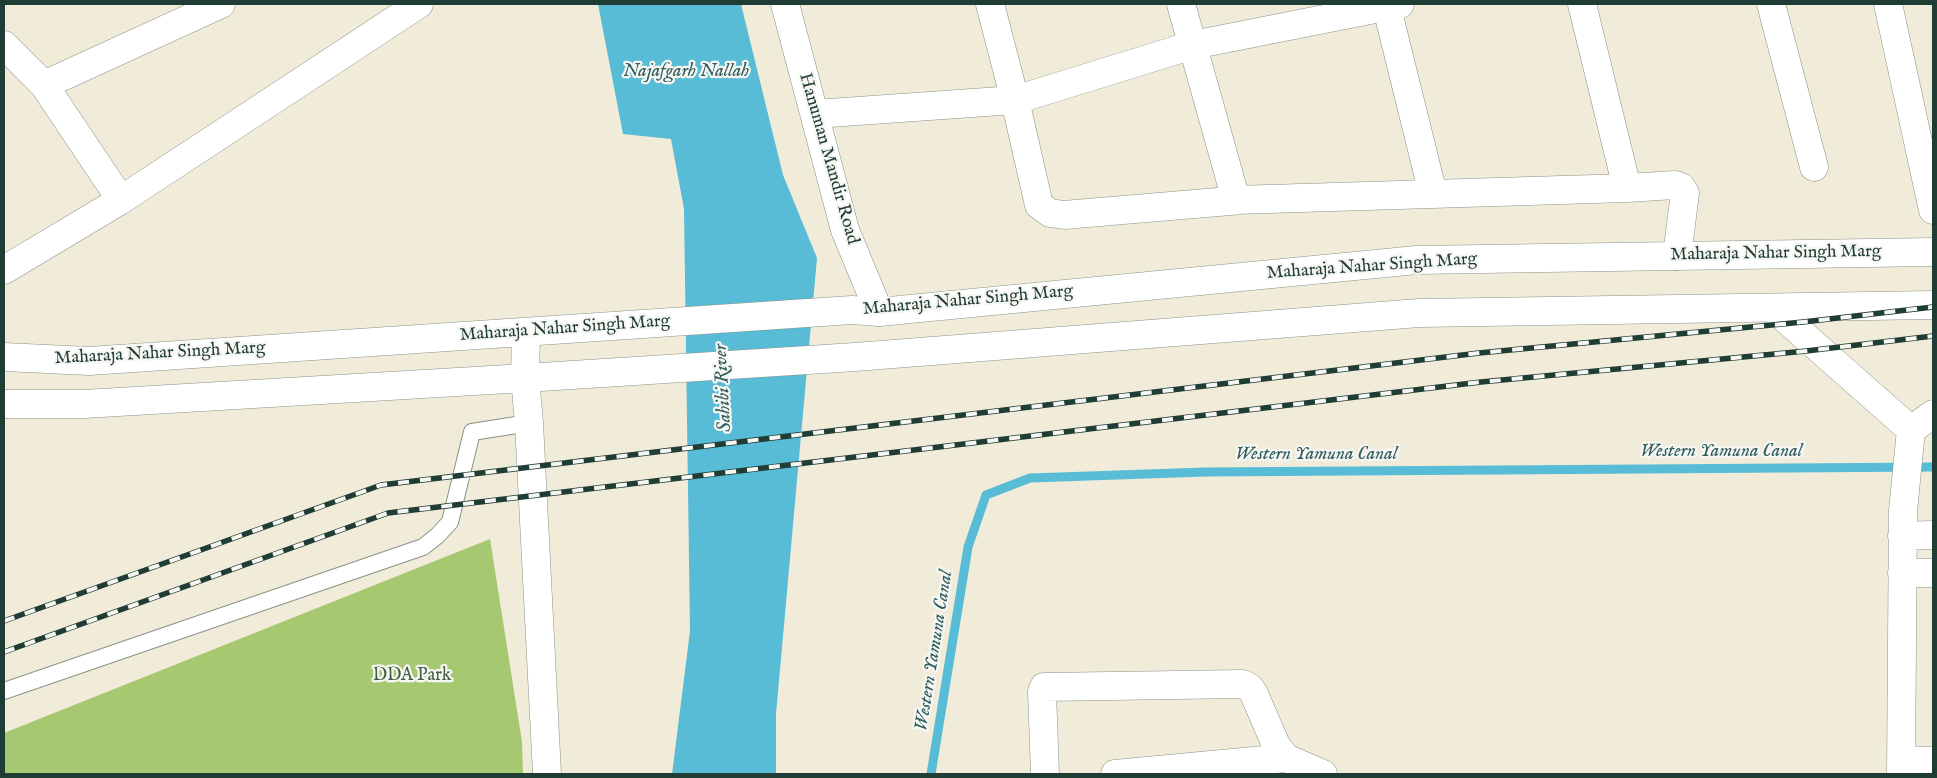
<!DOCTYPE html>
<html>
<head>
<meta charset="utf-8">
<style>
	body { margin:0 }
	#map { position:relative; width:1937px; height:778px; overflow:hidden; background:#f1ebd9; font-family:"IM FELL English",serif }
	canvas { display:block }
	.frame { position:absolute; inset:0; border:5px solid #1f3d34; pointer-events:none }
</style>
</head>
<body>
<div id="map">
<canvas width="1937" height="778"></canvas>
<div class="frame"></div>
</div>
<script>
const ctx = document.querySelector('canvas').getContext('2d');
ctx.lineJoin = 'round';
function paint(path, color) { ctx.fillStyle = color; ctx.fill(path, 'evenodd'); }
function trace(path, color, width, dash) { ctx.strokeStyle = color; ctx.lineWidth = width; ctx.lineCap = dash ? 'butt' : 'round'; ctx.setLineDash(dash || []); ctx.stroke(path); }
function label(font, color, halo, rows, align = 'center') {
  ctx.font = font + ' "IM FELL English",serif'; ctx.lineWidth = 4.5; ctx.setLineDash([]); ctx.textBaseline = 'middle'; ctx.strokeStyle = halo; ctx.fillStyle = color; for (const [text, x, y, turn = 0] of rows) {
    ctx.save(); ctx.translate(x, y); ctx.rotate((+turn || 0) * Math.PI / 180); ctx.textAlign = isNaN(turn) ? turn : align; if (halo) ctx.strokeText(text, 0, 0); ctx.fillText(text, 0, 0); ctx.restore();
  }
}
paint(new Path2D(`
	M490 539 522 742 523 774H4V733Z`), '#a6c871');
paint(new Path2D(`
	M598 4H741L783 175 817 258 776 714V774H672L690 631 684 209 671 139 623 134Z`), '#59bcd7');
trace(new Path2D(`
	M931 774 968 547 986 495 1030 478 1206 472 1933 467`), '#59bcd7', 9);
const service = new Path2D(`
	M4 691 423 547 437 536 450 522 472 432 529 423`);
const minor = new Path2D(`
	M990 4 1015 100 1039 205 1050 213 1064 215 1242 200
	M1181 4 1236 200 1627 188
	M1386 4 1433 194
	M1582 4 1627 188 1675 185 1681 187 1685 193 1677 256
	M1771 4 1814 167
	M1888 4 1933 210
	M4 45 44 85 121 200
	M44 85 221 4
	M815 114 1015 100 1193 45 1400 4
	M4 270 121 200 419 4
	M1773 308 1911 430
	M526 332 525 378 529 423 547 774
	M1911 430 1933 414
	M1902 536 1933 535
	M1902 573H1933
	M1901 760 1933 761
	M1045 774 1042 692 1044 687 1243 684 1250 688 1254 694 1276 745 1286 758 1323 774
	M1115 774 1286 758
	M1901 774 1903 511 1911 430`);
const tertiary = new Path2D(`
	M785 4 845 230 879 312`);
const secondary = new Path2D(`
	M4 357 89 361 852 310 879 312 1417 260 1933 252
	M4 404H84L525 378 855 357 1419 313 1933 305`);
trace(service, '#889486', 18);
trace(minor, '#889486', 29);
trace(tertiary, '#889486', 29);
trace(secondary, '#889486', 29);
trace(service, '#fff', 16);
trace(minor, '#fff', 28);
trace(tertiary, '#fff', 28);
trace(secondary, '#fff', 28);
const rail = new Path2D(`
	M4 621 381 485 1479 353 1803 322 1933 307
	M4 652 388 513 1481 382 1806 351 1933 336`);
trace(rail, '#1f3d34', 5.5);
trace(rail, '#f6f6f2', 4, [11]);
label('18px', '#1f3d34', '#f6f6f2', [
	["Hanuman Mandir Road",828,159,74],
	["Maharaja Nahar Singh Marg",1776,254,-1],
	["Maharaja Nahar Singh Marg",1372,267,-4],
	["Maharaja Nahar Singh Marg",968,301,-5],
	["Maharaja Nahar Singh Marg",565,329,-4],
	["Maharaja Nahar Singh Marg",160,354,-3]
]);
label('18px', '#416043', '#f6f6f2', [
	["DDA Park",412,676]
]);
label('italic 19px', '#2e5d5d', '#f6f6f2', [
	["Najafgarh Nallah",686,72],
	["Sahibi River",724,388,-93],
	["Western Yamuna Canal",1721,452],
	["Western Yamuna Canal",1316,455],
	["Western Yamuna Canal",935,651,-81]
]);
</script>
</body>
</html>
